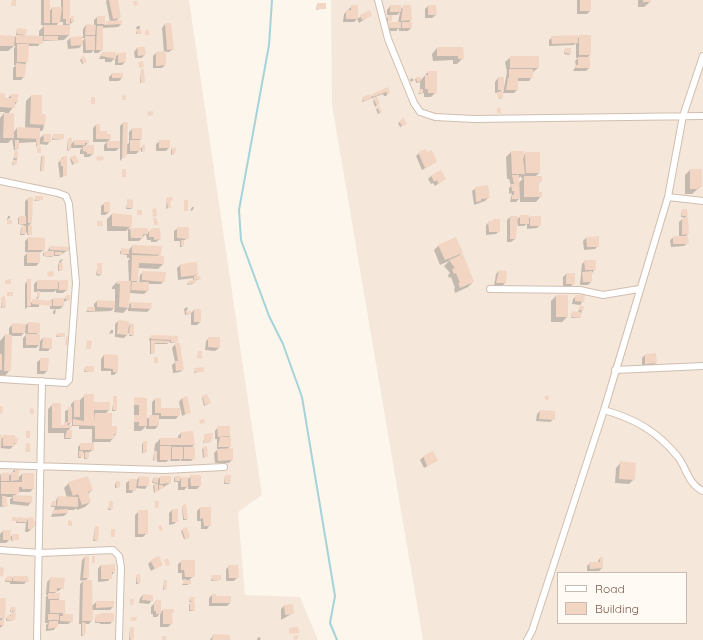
<!DOCTYPE html>
<html>
<head>
<meta charset="utf-8">
<style>
	body { margin:0 }
	#map { position:relative; width:703px; height:640px; overflow:hidden; background:#fdf6ec; font-family:Quicksand,sans-serif }
	canvas { display:block }
	.legend { position:absolute; left:557px; top:572px; width:130px; height:52px; box-sizing:border-box; background:#fffaf3; border:1px solid #cabbb1; margin:0; padding:5px 7px; list-style:none; font-size:12px; color:#7a5c4d }
	.legend li { display:flex; align-items:center; gap:8px; height:20px }
	.legend b { width:20px; border:1px solid #cabbb1 }
</style>
</head>
<body>
<div id="map">
<canvas width="703" height="640"></canvas>
<ul class="legend">
<li><b style="height:5px;background:#fff"></b>Road</li>
<li><b style="height:11px;background:#f3d5c3"></b>Building</li>
</ul>
</div>
<script>
const ctx = document.querySelector('canvas').getContext('2d');
ctx.lineJoin = 'round';
function paint(path, color) { ctx.fillStyle = color; ctx.fill(path, 'evenodd'); }
function trace(path, color, width, dash) { ctx.strokeStyle = color; ctx.lineWidth = width; ctx.lineCap = dash ? 'butt' : 'round'; ctx.setLineDash(dash || []); ctx.stroke(path); }
paint(new Path2D(`
	M0 0H189L262 495 238 512 245 595 300 597 318 640H0Z
	M331 0H703V640H423L332 105ZM558 573H686V623H558Z`), '#f5e8da');
paint(new Path2D(`
	M41 0H49V12L52 8H61V0H69V20L72 17 73 22 67 26 69 35 64 40 42 41 38 46H28L24 77 21 80H13V68L16 65H14V48L16 46H14L8 51H0V36L13 39 17 35H16L17 29 25 34 23 37H39V31L44 26 41 25ZM59 22H63V26H56Z
	M107 0H117L120 17 116 21 121 24 118 27 102 28V50L98 53H94V50L91 53H83V44L79 48 68 49 67 41 70 38 83 37V29L86 25 94 26V20L97 17H104V25L110 22 106 1ZM81 38H85L82 42Z
	M577 0H590V11L587 14H577Z
	M638 0H650V2L644 7H638Z
	M317 4 325 8 316 10Z
	M352 6 357 19 354 22H343L344 14Z
	M390 6 400 10 404 6 411 20 408 23 411 28 408 31H399V28L396 31H386V26L389 23H398L400 12 397 15H391V20L387 22V18L390 15H387V10Z
	M428 6 436 15 432 18H425V9Z
	M369 11 371 15 359 23 357 19Z
	M165 24 173 49 169 52H165V65L162 68H153V56L156 53H164L162 28Z
	M137 26H140V28L137 31 141 33 139 34H136V32L138 29H136Z
	M580 36 590 55 587 58 589 68 586 71H573L576 66 575 61 578 58H576V43L574 45 549 46V40L552 37 577 39Z
	M137 48 145 54 142 58H135L134 52Z
	M437 48H462V59L457 64H453V60L433 61 432 54Z
	M565 49 570 54 569 55 564 54Z
	M102 53 115 57 118 54 125 62 122 65H115V58L111 62H105V59H99Z
	M84 57 86 62 82 64 80 60Z
	M511 57 538 68 532 73V77L529 81H517V90L514 93H503L504 88 500 92 502 98 499 99V93H495V82L498 78 504 88 507 72 505 62Z
	M141 70H144V82L140 83Z
	M428 72 436 92 431 97H424V93L418 94 420 90V82L416 83 415 79 417 78 420 81Z
	M112 74 122 78 119 81H109V77Z
	M411 78 414 80 411 82 410 80Z
	M387 89 389 92 386 96H384L383 94 362 102 363 98 370 97Z
	M0 94 4 99H7L11 95H17V102L8 114 13 133 17 128H25L26 101 31 96 44 125 43 130 39 132V139L43 135 50 141 47 145 39 144 36 147V142L18 143V149L14 150 12 139 8 143H0V118L5 112H0Z
	M376 97 378 105 375 107 373 101Z
	M378 108 381 112 378 114 376 109Z
	M400 122 404 125 400 127 398 123Z
	M123 123 126 145 129 143V132L132 129 141 139 139 141V150L143 146 144 151 141 152V149L136 154H126L120 161V147L116 151H104V145L107 142H93V128L96 125 99 132 110 139 108 142H120V126Z
	M53 135 63 139 52 140Z
	M68 139 70 145 74 141 88 143 84 147 93 154 89 157H84V154H80V150L83 148H70L69 151 67 150Z
	M160 141 169 148 166 151H156V144Z
	M172 148 174 154 171 155V150Z
	M15 152 17 158 16 164 12 165Z
	M511 152 523 156 526 153 539 173 535 177 541 181 538 184V193L541 196 536 202H520V198L516 202H510L512 193 509 194V188L511 186 509 179H507L506 157ZM521 176V178H523L519 183 518 179Z
	M419 153H426L436 162 422 170 416 156Z
	M42 156 43 170 40 171 41 157Z
	M63 157 66 175 60 178 58 163Z
	M71 158 76 163 72 165 70 159Z
	M690 170H701V186L692 194H685V175Z
	M431 176 445 179 435 186 433 183 431 184 428 179Z
	M476 188 488 198 485 201 474 205 472 191Z
	M36 197H42V200L34 201Z
	M29 198 31 223 29 226 31 234 27 235V232L24 235H20L21 228 24 225 18 224V218L25 217V201Z
	M167 198 172 200 169 201 170 207 166 209Z
	M128 200 132 208 131 209H126Z
	M105 203 109 212 105 215H101V206Z
	M192 207H194L193 210 190 211Z
	M682 210 687 216 684 219 688 234 685 237 688 243 684 246 671 247 670 240 674 237H679V222L684 217H681Z
	M112 214 131 226 128 229H147V234L149 231 160 239 156 242H151V240H147L146 234 139 241H128V229L126 231H107V219Z
	M8 216H10V218L7 220Z
	M521 216 528 219 530 217 540 225 537 228 527 229V224L524 226H518L517 222 515 239 511 242H507V220L510 217 516 220Z
	M489 222 499 231 496 234 486 235V225Z
	M178 228 188 238 183 241 182 247H180V241H174V231Z
	M28 238 44 250 39 253V263L36 266H24V256L28 253 25 252V241Z
	M586 238 598 246 595 249 584 250 583 241Z
	M439 245 462 253 457 258 473 282 468 287 455 293 454 289 455 288 451 277 449 278 448 275 450 273 444 266 449 261 440 265 434 250Z
	M132 246 160 254 158 257 163 264 158 269 138 268 137 283H139L140 275 143 272 164 281 161 284H148V290L144 294 129 293 128 305 131 303 151 304 150 309 147 312 128 311V308L123 313 114 312 115 307 111 311 86 312 88 308H94V304L97 301 115 302V289H112V287L117 282H129L128 261 130 258H127V255L120 254V251L129 250Z
	M50 247 68 250 59 256H54V254L52 257 43 256V253L47 252Z
	M63 259 60 264 62 270 58 271V265L60 260Z
	M585 261 595 269 592 273 591 282 588 285H580L582 264Z
	M98 264 101 274 100 276 96 275Z
	M180 265 197 275 195 277 200 279 194 281 193 284 187 285 188 282 193 281V278L178 280 177 268Z
	M499 271 505 283 502 286H494L496 274Z
	M566 274 574 283 570 287H563V277Z
	M28 280 30 303 36 300 38 292H34V284L37 281 57 284 59 281 67 290 63 293H56V290L54 292H39V297L36 300H42V303L50 301 53 299H65L66 296 69 300 63 302V306L60 309H56L55 314H53V311L56 309H50V305H43V303L39 305V307H29V306L25 309V284Z
	M556 296 567 317 562 322H551V301Z
	M576 296 583 301 580 305 572 304 573 299Z
	M2 297 5 307 4 308H1Z
	M580 306 583 307 580 318H571V314L578 313Z
	M187 307 188 309 185 312H190V314L185 315 184 309Z
	M194 310 200 322 197 325H191V313Z
	M118 321 128 327 130 324 133 335 132 336H129V333L124 338 115 337V324Z
	M28 323 39 332 36 335 39 342 43 338 51 348 48 351H39L40 344 36 348H23V338L26 335 25 332 21 336H11L10 370 5 376 0 375V341L5 335 9 336V328L12 325 24 327Z
	M111 330H113V333L109 334Z
	M57 334 64 336 56 337Z
	M152 336 170 337 177 342 170 343V341L167 344H154V353L150 354V342L149 339Z
	M209 338 219 348 215 351 205 350 206 341Z
	M175 344 183 369 180 372 173 373 172 365 175 362 172 348Z
	M104 355 117 372 114 375H111V371H101V359Z
	M645 355 656 363 652 366 642 367V358Z
	M41 359 47 371 44 374H37V362Z
	M85 367 93 371 84 372Z
	M195 369 203 371 194 373Z
	M85 395 93 405 109 410 105 414 116 434 110 442H93V450L88 453 87 459H84V453H82L81 458H78V447L81 444H92V429H79V426H72V421L69 425 72 426 68 431 71 438 70 439H64V433H48V409L53 404 60 427 65 424V411L71 408V404L74 401 80 400Z
	M114 397 116 410 115 411H112Z
	M203 397 209 403 208 404 204 406 202 398Z
	M134 398 137 399 146 419 152 416V402L155 399 160 409 179 415 176 419H158V426L155 429H146V426L141 431H134Z
	M182 398 190 412 182 416 179 402Z
	M540 411 554 419 550 422 536 421 537 414Z
	M218 427H229L230 446 228 449 232 460 229 463H215L214 453 217 450V439H215V431Z
	M181 433 190 439H194V445L191 448 194 458 191 461H181V459L179 461H170V459L166 462H157V459L153 461 155 444 160 439H178V436Z
	M205 435 211 441 210 442 203 443Z
	M0 436 1 439 4 436 16 443 10 449 0 448V450Z
	M144 442 146 452 142 453V444Z
	M206 447 207 456 203 458 202 449Z
	M423 457 436 461 424 468 420 460Z
	M621 462 634 479 629 484 615 483 616 468Z
	M15 469 18 478 22 474 33 489 30 492H18L15 496 31 502 28 506 10 504V499L13 497H5L7 506 0 507V531V475L1 474 8 477Z
	M191 476 200 486 197 489H188V486L184 490H178V482H174V478L175 477 179 480 181 478 187 480Z
	M225 476H230L229 484H224Z
	M139 477 148 485 145 489 135 488 132 493H126V483L130 480H137Z
	M160 477 170 483 154 493 153 486 155 483H152L153 479 154 478 157 481Z
	M116 482 119 487 115 488V484Z
	M69 483 92 490 87 495 90 502 85 507 77 510 76 508 74 510H67V513L64 516 51 517 55 507H51V504L55 502 58 497 67 498 64 488Z
	M110 502H112L111 510H108Z
	M182 506 187 519 186 520H183Z
	M200 508 210 525 207 529H201V521H197V511Z
	M172 510 177 521 174 524 169 525V513Z
	M139 511 147 533 143 537H135V515Z
	M17 518 26 521 29 518 34 526 28 532H25L26 523H16Z
	M95 527 97 540 96 541H93Z
	M182 530 189 537 188 538 184 539 181 531Z
	M3 531 10 538 12 535 18 539 11 541V538L6 543H0V534Z
	M85 557 88 578 85 581 92 606 96 602 113 607 110 610H92V620L89 624H85L83 636H81V624H79L80 584 83 581 80 580 82 560Z
	M600 558 602 568 599 571H587V566L590 563H597Z
	M151 561 162 564 151 571 148 564Z
	M182 561 194 576 190 579 188 585H182L186 579 182 580V573H178V564Z
	M101 565 114 572 108 581 98 582V569Z
	M229 566 238 577 234 581H226V569Z
	M136 576 140 582 138 584H136Z
	M212 576H220V580L211 581Z
	M13 577 27 581 24 584H10V582H5L6 578 11 580Z
	M50 579 63 588 53 594H59V601L64 613 62 614 72 615V621L68 624H57L54 630 46 631V625L48 623H45L46 597 48 595H46L47 582Z
	M164 581H166V589L163 590Z
	M143 595 152 600 149 604 139 603 140 598Z
	M212 595 230 603 227 606H209V598Z
	M190 598 193 601 191 603 194 610 192 611H189V605L191 602H189Z
	M0 599 4 618 1 621 3 625 0 628Z
	M156 601 160 613 163 610 173 612 171 614 172 623 168 627H160V613L157 617H153V614H151V607Z
	M284 606 293 613 281 620V609Z
	M11 608 15 611 12 614 15 620 6 621V618L10 617V615L13 612H10Z
	M96 616 113 621 110 624H100V623H95Z
	M130 628H133L132 640H129Z
	M213 635 229 640H210Z
	M258 637 261 638 260 640H257Z`), '#0003');
trace(new Path2D(`
	M272 0 269 45 239 210 241 240 269 316 283 344 302 397 335 596 330 623 337 640`), '#a5d3da', 2);
paint(new Path2D(`
	M12 0H16V6H11Z
	M44 0H50V23H44Z
	M63 0H70V24H66V19H63Z
	M109 0H118L121 18 113 19Z
	M580 0H591V11H580Z
	M643 0H651V2H643Z
	M133 1H137L138 5 134 6Z
	M317 3H326V9H317Z
	M351 5H358V19H346V10H351Z
	M390 5H401V12H390Z
	M403 5H411L412 20 401 21Z
	M428 5H436L437 15H428Z
	M52 7H62L60 23H52Z
	M370 10 372 16 362 20 360 15Z
	M388 15H392V21H388Z
	M71 16H74V22H71Z
	M97 16H105V24H97Z
	M122 20V24L106 25V21Z
	M388 22H401V28H388Z
	M402 22H412V28H402Z
	M165 23H171L174 49 167 50Z
	M86 24 96 25 95 35H85Z
	M44 25H70V35H44Z
	M97 26H103V50H96Z
	M17 28 27 29 26 35 17 34Z
	M141 29 142 33 137 34 136 30Z
	M145 30H149V35H145Z
	M0 35 15 36 14 46H0Z
	M16 35 43 36V44L16 43Z
	M578 35V43L552 44 551 36Z
	M579 35H591V55H579Z
	M44 36H58V40H44Z
	M82 36 83 45 71 46 70 37Z
	M85 36H95V50H86Z
	M17 44H29L28 62H17Z
	M137 47H145L146 55 138 56Z
	M437 47H463L464 59H458V56H437Z
	M565 48H571V54L565 53Z
	M166 51V65L156 66V52Z
	M102 52H116V59L101 56Z
	M126 52V62L118 63V53Z
	M84 56 87 62 83 64 81 57Z
	M510 56H539V68H510Z
	M578 57H590V68H576V65H578Z
	M143 61 144 67 139 68 138 62Z
	M16 63 26 64 25 77H16Z
	M141 69H144L145 82 141 83Z
	M509 69H533V78H509Z
	M428 71H437V93H428V89H425V75H428Z
	M112 73H123V78H112Z
	M416 77H421V81L417 82Z
	M498 77H504V90H498Z
	M508 78H518V90H506Z
	M388 87 390 93 387 94 386 92 373 97 372 94Z
	M419 89H423V93H419Z
	M502 91 503 98H498L497 92Z
	M0 93 5 94V98H11V94H18V102H15V108L0 107Z
	M370 94 372 98 364 101 362 97Z
	M31 95H42V114H46L45 125 30 124Z
	M122 95 126 96V100H122Z
	M91 97H95V104H91Z
	M377 97 380 104 377 106 373 98Z
	M379 106 382 112 380 113 377 107Z
	M500 107 501 113H497V108Z
	M153 111V115L148 116 147 112Z
	M4 113H14V138H3Z
	M404 118 407 124 402 126 399 121Z
	M123 122H128L127 155H126L125 158H122Z
	M96 124H100V131H107V134H111V139H96Z
	M17 127 40 128V139L17 138Z
	M132 128H142V139H132Z
	M43 134H51V142H43L44 139Z
	M53 134H64V139H53Z
	M68 138H72L71 150H68Z
	M36 139H40V146H37Z
	M15 140H19V149H15Z
	M74 140H89V143H85V145H74Z
	M130 140H140V151H130Z
	M159 140H170V148H159Z
	M107 141H120V148H107Z
	M87 145H94V154H87V152L83 151V146H87Z
	M142 145H145V151H142Z
	M37 147H41V153H37Z
	M172 147 176 148 175 154H172Z
	M425 149 427 152 432 150 437 162 425 168 418 152Z
	M14 151H18V159L14 158Z
	M511 151H524V158H523L525 174H512Z
	M525 152H540V173H526Z
	M42 155 45 156 44 171 41 170Z
	M75 155 79 162 74 164 70 157Z
	M63 156H67V176H63V166H61L60 159H63Z
	M103 156 104 160 97 161 96 157Z
	M13 160H17V164H13Z
	M122 169H126V177H122Z
	M690 169H702V187H698V189H690Z
	M441 170 446 179 438 184 437 180 434 182 431 175Z
	M512 175H519L520 199H512V195H514V191H512L511 184H514Z
	M524 176H542V182H539V192H542V197H524Z
	M488 185 490 198 481 199V201L476 202 475 187Z
	M35 196H43V200H35Z
	M28 197H33L32 223H28Z
	M166 197H172L173 200 170 201 171 208H168Z
	M127 199 133 200V208H127Z
	M184 200H188V211H184Z
	M104 202H110V212H104Z
	M156 208 157 216 153 217 152 209Z
	M682 209H687L688 216H682Z
	M137 210H142V215H137Z
	M112 213 132 215V227L112 226Z
	M520 215H529V224H520Z
	M19 216H26V224H19Z
	M510 216H518L516 239H510Z
	M530 216H541V226H530Z
	M688 217 689 234 682 235V218Z
	M153 218H157L158 225H154Z
	M493 219H500V232H489L488 221H493Z
	M7 220H12V224H7Z
	M97 221H102L103 226H97Z
	M22 225 26 226V234H21Z
	M28 225H32V235H28Z
	M177 227H189V239L177 238Z
	M130 228H148V234H143V238H131Z
	M153 228H160L161 239 154 240V237H149V230Z
	M599 236V247H587L586 237Z
	M673 236H688L689 244H673Z
	M28 237 45 238V250H28Z
	M456 237 463 253 445 260 438 245Z
	M181 240H184V246H181Z
	M132 245 162 246 161 255 132 253Z
	M50 246 69 247V251L50 250Z
	M121 248 129 249V254H121Z
	M44 251H54V256H44Z
	M27 252H40V263H27Z
	M55 252H62V255H55Z
	M463 254 474 282 460 288 458 283H460L456 273 454 274 452 269 455 268 449 260Z
	M132 255 164 256V264L139 263 138 281H131Z
	M584 260H596V270H585Z
	M197 262 198 275 181 277 180 264Z
	M59 263H63V270H59Z
	M97 263H102V275L97 274Z
	M499 270 507 271 506 283H496Z
	M53 271 54 276 48 277 47 272Z
	M142 271 166 272 165 282 142 280Z
	M592 271V282H583L582 272Z
	M566 273H575V284H566Z
	M194 276H200L201 279 194 280Z
	M11 279V284H5V280Z
	M27 279H31V306H27Z
	M37 280H58V289H37Z
	M59 280H68V290H59Z
	M195 280 196 283 188 284V281Z
	M117 281H131L129 308 119 307 120 284H117Z
	M132 282H149V291L131 290Z
	M37 291H40V297H37Z
	M7 292H13V296H7Z
	M66 295H70V301H66Z
	M556 295H568V317H556Z
	M575 295H585L584 302 575 301Z
	M5 296 6 307 2 308 1 297Z
	M53 298H64V306H53Z
	M32 299 52 301V306L32 304Z
	M97 300 115 301V308L97 307Z
	M131 302 152 303 151 309 131 308Z
	M580 305 584 306 583 311 579 310Z
	M88 307H95V311H87Z
	M194 309H201V322H194Z
	M186 311H191V314H186Z
	M572 311 581 312V318L571 317Z
	M118 320 129 321 128 335 117 334Z
	M28 322 40 323V333H28Z
	M12 323 26 324 25 333H12Z
	M130 323 134 324V335H129Z
	M57 333H65V337L57 336Z
	M5 334 12 335 11 371H4Z
	M26 334H40V345H26Z
	M151 335 178 336V342H171V340L151 339Z
	M66 336 69 337 68 345H65Z
	M43 337 52 338V349L42 348Z
	M208 337H220V348L208 347Z
	M87 340 92 341 91 349H86Z
	M151 340 169 341V343H155V353H151Z
	M175 343H180L184 370 176 371 175 361H178Z
	M198 351H202V359L197 358Z
	M656 353 657 363 645 364V354Z
	M0 354H2V370H0Z
	M104 354 118 355V372H113V369L104 368Z
	M154 357H158V363H154Z
	M40 358H49L48 371H40Z
	M85 366H94V372L85 371Z
	M204 367V372H195L194 368Z
	M84 394H94V402H110V410H94V421L95 413H112V426H117V434H114V439H95V426L73 425V419L84 421Z
	M207 394 211 403 205 405 202 396Z
	M546 395 550 397 547 401 544 398Z
	M113 396H117V410H113Z
	M187 396 191 413 185 414 182 398Z
	M134 397 147 398V426H139V422H134V415H139V405H134Z
	M155 398H161V408H180V416H161V413H155Z
	M74 400H80V417H74Z
	M52 403H61V425H64V422H68L67 425H72V428H52Z
	M0 406H3L2 414 0 413Z
	M68 407H72V423H68Z
	M30 408 34 409V414H30Z
	M540 410 555 411V420L539 419Z
	M149 415H159V426H149Z
	M204 419 205 423 200 424 199 420Z
	M217 426H230V436L218 437Z
	M67 430H72V438H65Z
	M26 431H30V438H26Z
	M193 431 195 445H160V438H181V432Z
	M213 433 212 441 204 443V434Z
	M0 435H2L1 448H0Z
	M3 435H15V438H18L17 444 14 443V446H3Z
	M220 437H231V447H218Z
	M143 441H147V452H143Z
	M26 443H30V452H25Z
	M80 443H94V450H80Z
	M160 446H171V460H160Z
	M207 446 208 457H204L203 447Z
	M172 447H183V459H172Z
	M184 447H195V459H184Z
	M233 448V460L218 461 217 449Z
	M79 451H83V457H79Z
	M154 451H157V460H154Z
	M433 451 438 461 427 466 423 456Z
	M85 452H89V458H85Z
	M620 461 636 463 635 480 619 479Z
	M15 468H19V480L11 481V472H15Z
	M9 472V481H1V473Z
	M22 473H34V489H22V487H19V482H22Z
	M190 475H201V486H191Z
	M225 475H231V483H225Z
	M88 476 93 490 88 492 91 502 82 505 78 494 73 496 68 482Z
	M139 476 149 477V486H138Z
	M160 476H171V483L160 484Z
	M175 476H180V481H175Z
	M154 477H158V483L153 482Z
	M181 477H188V487H181Z
	M129 479H137L136 491 129 490Z
	M116 481H120V487H116Z
	M1 482H19V494H1Z
	M154 483 158 484V492H155Z
	M159 485H163V489H159Z
	M13 495 32 496V503L13 501Z
	M2 496H6L8 506H2Z
	M58 496 78 497V507L57 506Z
	M52 501H56V506H51Z
	M109 501H113V509H109Z
	M155 501H159L158 508H155Z
	M186 504 188 519H184L182 505Z
	M200 507H211V526H204L203 518 200 519Z
	M68 509V513L53 514V510Z
	M172 509H178V522H172Z
	M138 510H148V534H138Z
	M12 517H16V521H12Z
	M17 517 27 518V522H17Z
	M28 517 34 518V521H36L35 526H33L32 529H28Z
	M68 520 72 521V526H68Z
	M161 525 163 530 160 531 158 527Z
	M95 526H99L98 541 94 540Z
	M187 527 190 537 185 539 182 529Z
	M111 529H115V537H111Z
	M3 530H11L10 540H3Z
	M12 534H19V540H12Z
	M85 556H89V578H83Z
	M92 556H95V563H92Z
	M159 556 163 565 155 569 150 560Z
	M600 557H603V568L590 569 589 562H600Z
	M168 558 170 565 166 566 164 560Z
	M181 560H195V577H185L184 570H181Z
	M115 564V572H112V579H101V565Z
	M228 565H238L239 578H229Z
	M0 567 4 568 3 576H0Z
	M140 574 141 583H137L136 575Z
	M212 575H221V580H212Z
	M12 576V581H6V577Z
	M13 576H28L29 582 13 581Z
	M50 577 65 578 64 589 57 588V592H49Z
	M83 580H92L93 621H82Z
	M164 580H167V589H164Z
	M183 580H191V584H183Z
	M48 593H60V599H48Z
	M143 594 153 595V601L142 600Z
	M212 594H216V596H231V603H212Z
	M190 597H195L194 602 190 601Z
	M0 598H6L5 619 0 618Z
	M130 599H134L133 605H130Z
	M50 600H65V614H73V622L60 621V616H63V613H50Z
	M156 600H161V614H156V611H154V603L156 602Z
	M96 601H114V607L96 608Z
	M190 602H195V611L190 610Z
	M293 604 294 614 285 615 284 605Z
	M11 607H15L16 611 11 612Z
	M163 609H174V612L172 613 173 624H163Z
	M11 613H16L15 620H7V615L11 616Z
	M102 613H114V622H96L95 615Z
	M48 614H59V620H48Z
	M131 617H137L136 621H130Z
	M0 620H4V626L0 625Z
	M49 621H58V627L48 629Z
	M82 622 86 623 85 635H82Z
	M130 627H134V639L130 640Z
	M298 627 299 633 289 634V628Z
	M213 634 230 635V640H212Z
	M298 635V639L294 640 293 636Z
	M162 636H167L166 640H162Z`), '#f3d5c3');
const minor = new Path2D(`
	M378 0 388 39 414 103 420 112 435 117 474 119 703 116
	M0 181 58 193 66 196 69 204 76 283 69 380 66 383 0 379
	M668 197 703 201
	M490 289 580 290 603 295 639 289
	M615 370 703 366
	M604 410C635 419 657 431 678 457 687 469 688 484 703 491
	M0 465 164 470 224 467
	M0 550 40 553 113 550 119 556 121 567 119 640
	M37 640 42 381
	M527 640 532 631 604 410 668 197 683 116 703 56`);
trace(minor, '#d1beb0', 8);
trace(minor, '#fff', 6);
</script>
</body>
</html>
